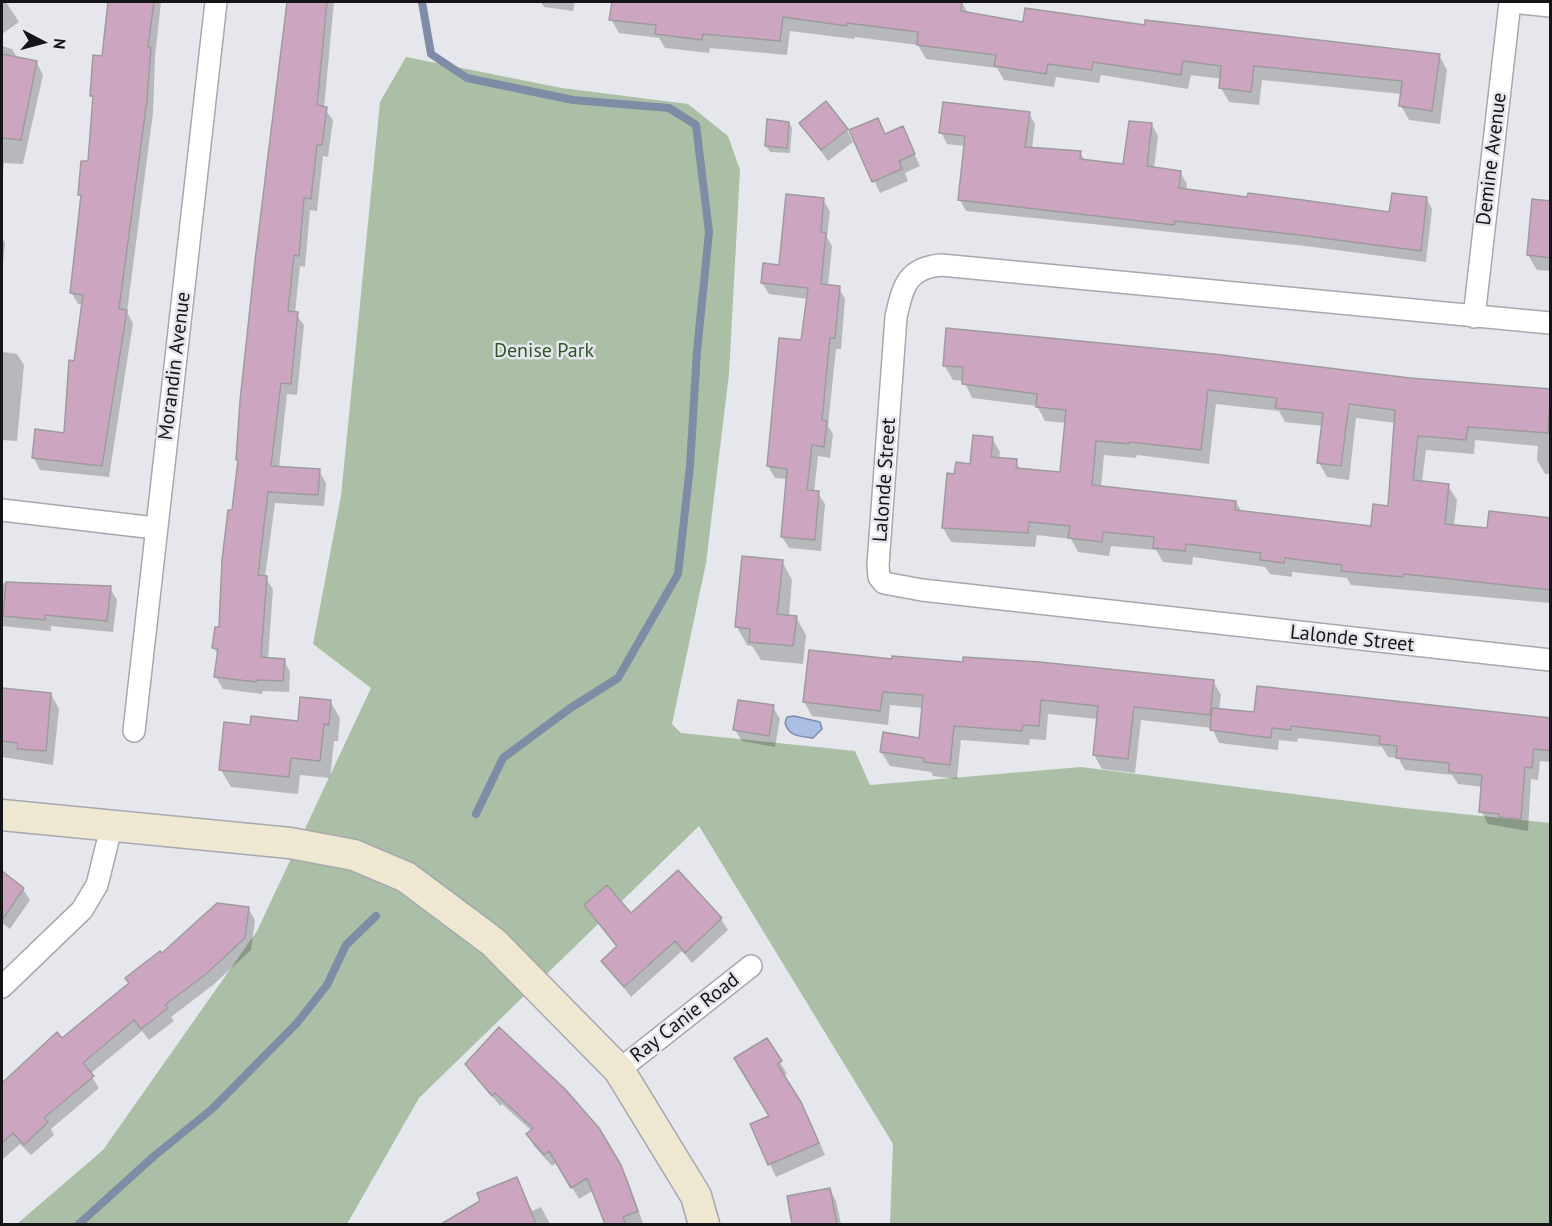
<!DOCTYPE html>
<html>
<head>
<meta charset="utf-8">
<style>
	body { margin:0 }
	#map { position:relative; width:1552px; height:1226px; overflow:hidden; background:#e5e7ec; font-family:"PT Sans",sans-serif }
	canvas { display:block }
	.frame { position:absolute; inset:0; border:3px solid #151517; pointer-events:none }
	.north { position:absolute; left:12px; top:12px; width:60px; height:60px; -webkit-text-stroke:4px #e5e7ec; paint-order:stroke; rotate:96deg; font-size:16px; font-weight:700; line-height:24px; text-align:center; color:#151517 }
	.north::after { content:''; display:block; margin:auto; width:21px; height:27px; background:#151517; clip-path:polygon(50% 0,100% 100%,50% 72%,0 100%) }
</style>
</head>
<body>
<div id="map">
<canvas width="1552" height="1226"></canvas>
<div class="frame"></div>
<div class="north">N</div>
</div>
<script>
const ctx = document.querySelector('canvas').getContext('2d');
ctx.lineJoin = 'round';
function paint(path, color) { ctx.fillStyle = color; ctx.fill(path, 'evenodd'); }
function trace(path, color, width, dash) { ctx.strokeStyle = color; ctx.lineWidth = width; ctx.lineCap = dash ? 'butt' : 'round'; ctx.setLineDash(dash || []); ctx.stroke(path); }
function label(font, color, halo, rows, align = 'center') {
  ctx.font = font + ' "PT Sans",sans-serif'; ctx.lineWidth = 5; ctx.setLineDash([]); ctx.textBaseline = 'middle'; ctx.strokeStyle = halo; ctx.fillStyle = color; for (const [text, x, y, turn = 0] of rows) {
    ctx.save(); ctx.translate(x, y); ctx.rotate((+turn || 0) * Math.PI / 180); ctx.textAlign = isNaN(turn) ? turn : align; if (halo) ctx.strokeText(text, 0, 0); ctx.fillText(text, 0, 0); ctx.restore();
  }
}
paint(new Path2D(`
	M406 57 562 88 688 104 728 136 740 170 729 374 706 563 672 724 681 733 855 751 870 785 1081 767 1404 808 1550 823V1224H890L893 1144 699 826 419 1098 347 1224H17L103 1150 257 931 371 688 313 644 341 496 380 102Z`), '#aabfa5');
const water = new Path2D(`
	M794 716 820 722 822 729 813 738C800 736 789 737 785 723L787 717Z`);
paint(water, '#abbfe4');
trace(water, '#7e8ca6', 1.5);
paint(new Path2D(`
	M2 2H6L19 22 2 34Z
	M110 2H161L155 57 153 113 127 312 133 323 109 477 40 470 34 458 66 434 83 305 78 304 71 292 82 198 80 195 89 163 95 101 92 96 103 57Z
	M288 2H334L324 108 333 120 328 157 323 156 317 211 310 210 305 267 300 266 295 313 304 325 297 395 287 394 279 468 319 471 326 483 324 506 275 503 265 577 273 589 268 659 284 660 290 672 289 692 263 691 262 694 223 689 216 677 218 655 214 648 221 629 239 463 256 261Z
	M541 2H575L573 11 544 7Z
	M613 2H948L962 3 968 13 1024 23 1146 27 1439 55 1447 70 1440 124 1409 120 1401 106 1402 94 1262 80 1259 105 1229 102 1221 88 1222 79 1191 75 1188 89 1101 75 1099 83 1056 77 1054 87 1004 80 997 68 926 59 918 45 855 37 854 39 790 31 787 55 710 48 709 53 665 48 659 38 619 33 611 19Z
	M2 46 12 49 18 59 37 63 43 75 23 164 4 163 2 180Z
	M1029 113 1035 124 1032 149 1080 152 1085 161 1124 165 1152 125 1158 136 1154 169 1180 172 1187 184 1186 190 1391 214 1426 198 1432 209 1426 262 1306 246 966 211 960 200 965 146 947 144 941 132Z
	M878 120 886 135 902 128 920 166 905 173 908 181 880 193 851 131Z
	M769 121 789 123 792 128 790 153 770 152 766 146Z
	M801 123 847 130 853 142 828 161Z
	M823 200 830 211 827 237 832 246 828 286 839 288 845 299 841 349H836L828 426 833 434 830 458 818 456 814 492 818 493 825 504 821 551 789 548 782 537 788 479 775 478 768 466 802 342 808 299 769 294 762 283 780 267Z
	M1550 202V271L1537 270 1528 255Z
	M2 237 5 243 2 274Z
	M2 352 17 354 24 365 17 441 2 440Z
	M944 365 1410 380 1550 392V474H1545L1537 460 1538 446 1475 440 1474 454 1426 450 1422 482 1448 486 1457 500 1454 526 1550 533V603L1351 585 1347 578 1292 572V577L1270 574 1265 567 1193 557 1192 565 1163 562 1156 550 1111 546 1109 556 1078 552 1071 539 1037 535 1035 547 951 542 943 528 956 476 972 465 992 438 1000 452 999 459 1016 461 1021 470 1061 474 1067 423 1045 421 1037 406 972 398 964 381 953 380ZM1216 404 1279 411 1285 422 1323 426 1319 463 1327 477 1349 480 1356 418 1396 423 1389 507 1372 528 1242 512 1236 502 1101 488 1104 455 1136 458 1137 455 1209 464Z
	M782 561 792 580 789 616 796 617 806 635 803 664 761 660 752 646 747 645 737 627Z
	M2 583 56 587 81 588V585L110 588 117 600 113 632 51 626V631L2 626Z
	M810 651 894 661 1213 681 1221 695 1219 710 1255 714 1550 721V762L1540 761 1538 780 1531 779 1528 831 1488 824 1481 811 1483 787 1458 784 1452 775 1405 770 1398 758 1388 757 1382 747 1298 738 1297 742 1279 740 1278 750 1219 743 1212 728 1141 720 1135 773 1102 769 1094 755 1098 719 1048 714 1046 740 1030 739 1029 745 961 740 957 779 933 776 931 772 890 766 881 752 920 739 923 708 890 705 888 725 812 716 804 702Z
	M2 690 51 694 59 709 53 765 2 757Z
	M330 701 340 718 338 741H334L330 778 300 775 298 794 231 787 221 770Z
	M773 707 780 719 775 747 742 741 735 730Z
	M678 872 721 919 728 930 692 963 682 951 631 997 603 961 617 948 586 906 631 915Z
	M2 873 23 889 30 900 10 929 2 923Z
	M248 908 255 920 251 950 213 985 171 1017 174 1021 149 1040 142 1031 90 1074 99 1088 51 1129 54 1135 31 1155 20 1144 2 1160V1084L28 1059 62 1040 162 956Z
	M767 1040 787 1074 783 1076 808 1116 825 1155 776 1177 752 1125 771 1117Z
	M467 1065 598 1129 627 1178 643 1223 607 1224 594 1190 579 1199 557 1162 552 1166 534 1146 528 1134 532 1131 502 1104 500 1106Z
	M516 1178 532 1211 541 1207 550 1224H444Z
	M830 1189 836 1201 841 1224H793L788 1197Z`), '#0003');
trace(new Path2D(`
	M422 2 431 54 467 78 573 100 669 108 696 125 709 232 697 351 690 466 678 574 618 678 569 709 503 758 476 814
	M79 1224 153 1157 212 1109 297 1023 327 985 346 945 376 916`), '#7e8ca6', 8);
const building = new Path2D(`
	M108 2H154L148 47H151L147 100 119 309 127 310 102 466 32 458 35 429 64 433 69 360 74 361 83 295 70 293 81 195H78L81 161H88L93 96H90L93 55 102 56Z
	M287 2H327L317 105 327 107 322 145H317L311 199 304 198 299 256 294 255 288 311 298 312 291 384 281 383 271 466 320 469 318 495 268 492 258 575 267 576 261 657 285 659 283 681 257 680 256 682 214 677 218 649 212 648 215 627H219L222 560 228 510H232L238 460H236L240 401 255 261Z
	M612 2H962L961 11 1023 22 1025 8 1145 25V20L1440 54 1432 111 1399 106 1402 81 1254 66 1251 92 1219 88 1221 66 1183 61 1181 75 1093 62 1092 70 1048 64 1046 74 994 66 996 55 917 45 918 32 847 23V26L783 17 780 41 703 34 702 40 655 34 656 25 609 20Z
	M2 54 37 61 21 140 2 138Z
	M826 101 848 129 821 150 799 123Z
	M943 102 1030 112 1025 147 1081 151 1080 159 1123 164 1129 121 1152 123 1147 166 1181 171 1179 188 1247 197 1248 193 1303 200 1389 212 1392 193 1427 197 1421 251 1299 235 1175 221 1174 225 958 200 965 136 939 133Z
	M878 118 885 134 903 126 915 154 899 161 902 169 872 182 849 130Z
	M767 119 789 122 787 148 765 146Z
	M786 194 824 198 821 232 826 233 821 284 840 286 835 338H830L822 420 827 421 824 447 812 445 807 490 819 491 815 540 781 537 787 469 767 466 779 338 801 340 808 288 761 283 763 263 779 265Z
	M1532 199 1551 201V258L1527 255Z
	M946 328 1214 354 1410 378 1551 389 1548 433 1468 427 1466 440 1418 436 1413 480 1449 484 1445 524 1487 528 1489 511 1551 518V590L1404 574 1403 577 1341 571 1342 565 1285 558 1284 563 1260 560 1261 553 1186 544 1185 551 1153 548 1154 537 1103 532 1102 542 1068 538 1070 526 1029 522 1028 533 942 528 947 473 954 474 956 462 970 464 973 435 993 437 991 457 1017 459 1016 468 1060 472 1066 410 1036 407 1037 394 962 384 963 367 943 366ZM1208 390 1277 398 1275 408 1323 413 1317 463 1341 466 1349 404 1395 410 1388 506 1373 504 1371 526 1235 510 1236 501 1092 485 1096 441 1129 444V442L1201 450Z
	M742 556 783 560 777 614 797 616 793 646 749 642 750 629 735 627Z
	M6 582 111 586 107 621 45 615V620L3 616Z
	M809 650 892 659V656L963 662V657L1040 662 1214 680 1210 715 1134 707 1128 759 1093 755 1098 706 1041 700 1039 726 1023 725 1022 731 954 726 950 765 924 762V758L880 752 883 732 919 738 923 695 883 692 880 711 803 702Z
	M1257 686 1551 718V751L1534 749 1532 768 1525 767 1521 819 1499 817V814L1479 812 1482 775 1449 772V763L1396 758 1397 746 1379 744 1380 736 1291 726V730L1272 728 1271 738 1210 730 1212 708 1254 712Z
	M2 688 51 693 46 751 17 749 18 743 2 741Z
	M300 697 331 700 329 725 324 724 320 761 291 758 289 777 219 770 224 722 250 725 251 716 298 721Z
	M738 700 774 705 769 736 733 730Z
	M678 870 722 918 685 953 675 941 624 987 601 961 617 946 584 905 607 885 631 913Z
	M2 871 24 888 2 920Z
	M217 903 249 907 245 938 206 974 165 1005 168 1008 141 1029 134 1020 83 1063 94 1076 44 1118 48 1122 24 1145 13 1133 2 1143V1083L57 1032 62 1038 129 983 125 978 160 951 162 953Z
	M499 1027 565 1089 599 1128 621 1165 638 1211 623 1217 626 1224H605L587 1178 571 1188 549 1151 544 1155 526 1134 533 1128 495 1093 492 1096 465 1064Z
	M767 1038 782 1061 777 1064 801 1102 819 1143 768 1165 750 1124 769 1116 734 1058Z
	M517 1177 536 1224H441L480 1201 477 1193Z
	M830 1188 837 1224H792L787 1196Z`);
paint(building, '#cca6c0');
trace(building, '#9f9a9d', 1.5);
const street = new Path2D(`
	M1512 2 1550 6
	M1474 317 1510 2
	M1550 323 941 265C907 268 903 286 896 317L878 565 879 577 884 583 922 590 1550 660
	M2 510 155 528
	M134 731 216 2
	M2 987 82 910 97 885 111 828
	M619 1070 751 966`);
const secondary = new Path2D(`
	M2 815 290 843 354 855 406 877 493 942 619 1070 696 1196 704 1224`);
trace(street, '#a7a8ad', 24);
trace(secondary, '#a7a8ad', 33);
trace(street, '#fff', 21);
trace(secondary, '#eee8d3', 30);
label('20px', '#151517', '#e5e7ec', [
	["Demine Avenue",1492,159,-83],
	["Morandin Avenue",175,366,-83],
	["Lalonde Street",885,480,-86],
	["Lalonde Street",1352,639,6],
	["Ray Canie Road",685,1018,-38]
]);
label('20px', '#305627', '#e5e7ec', [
	["Denise Park",544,351]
]);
</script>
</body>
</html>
